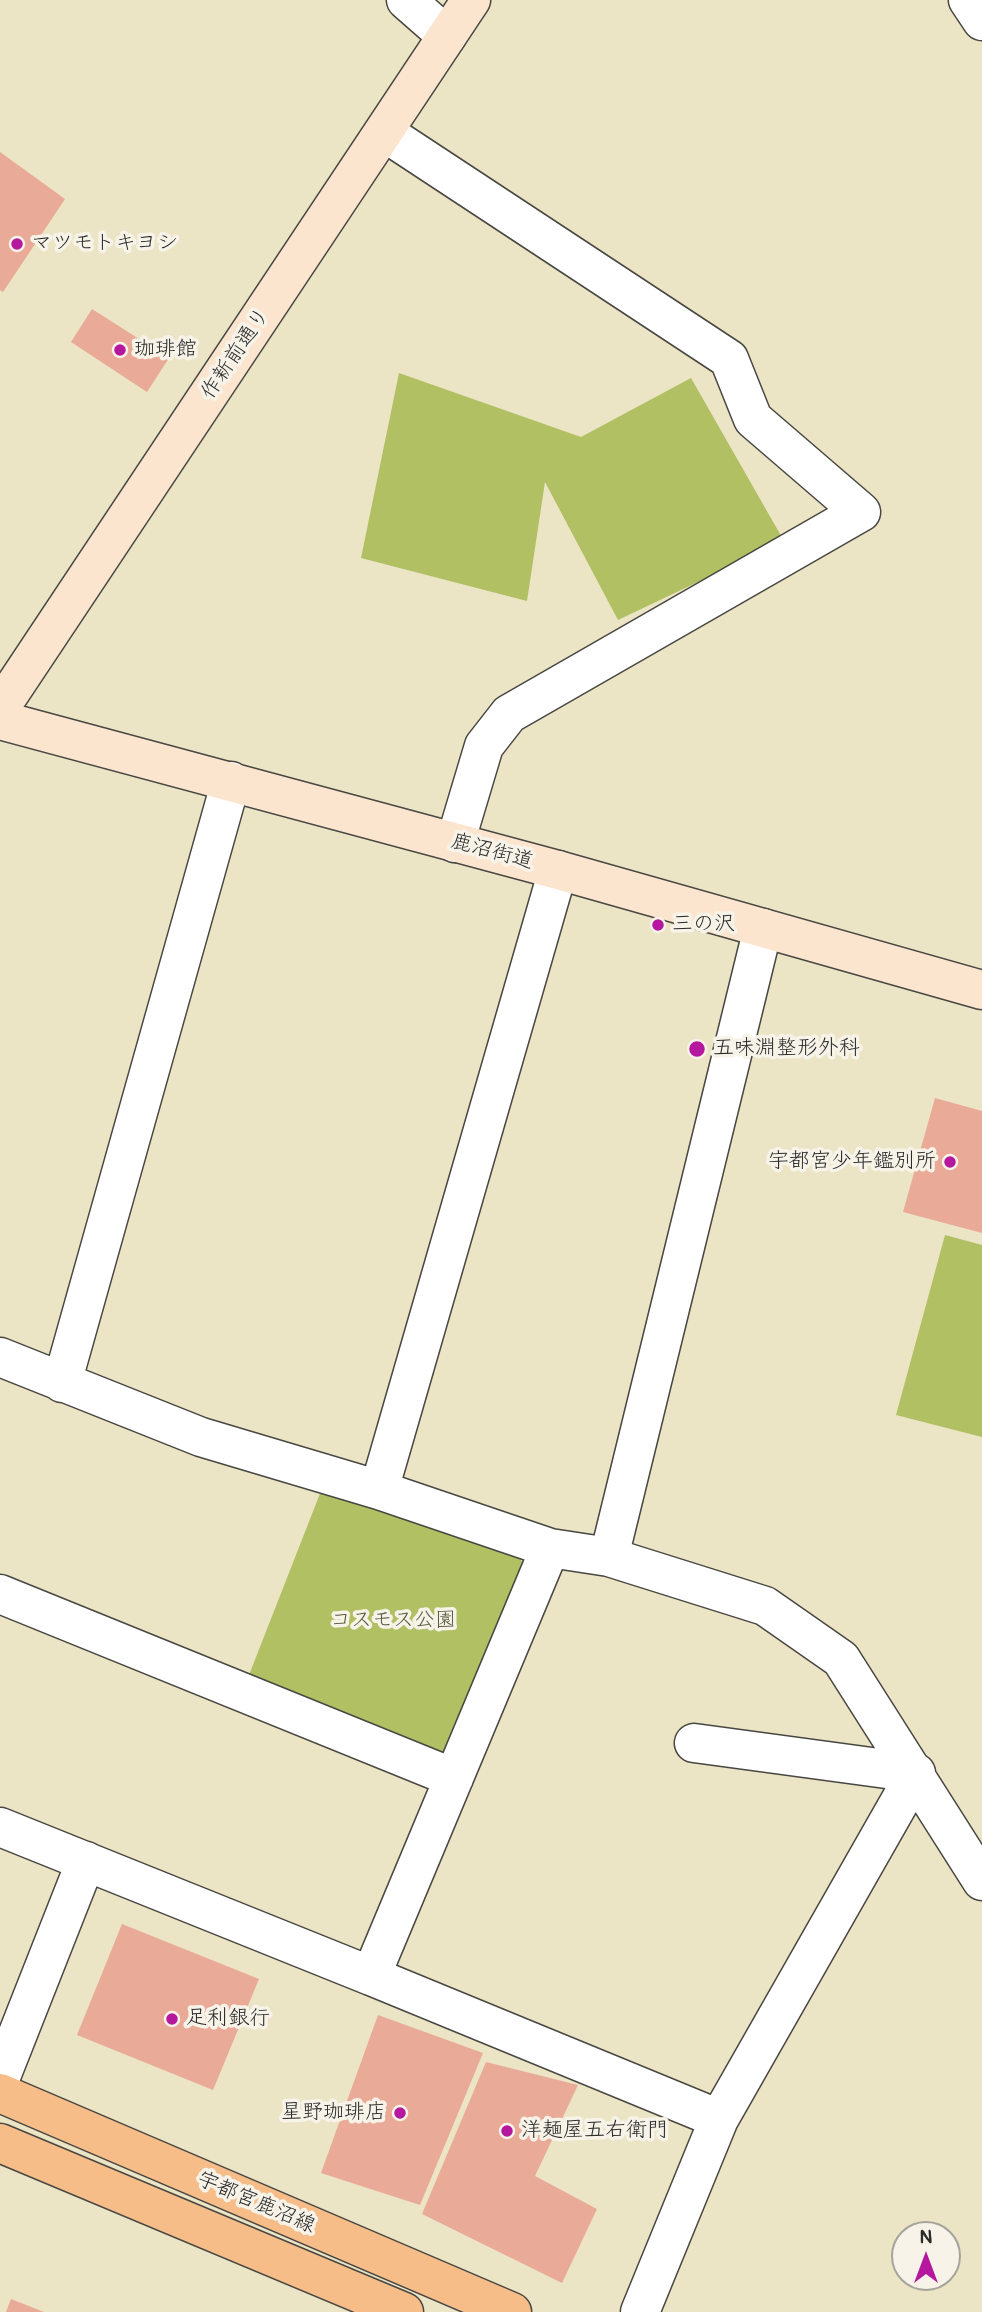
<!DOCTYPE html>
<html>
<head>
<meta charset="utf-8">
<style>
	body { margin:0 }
	#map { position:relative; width:982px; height:2312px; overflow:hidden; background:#ebe4c5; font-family:Pangolin,sans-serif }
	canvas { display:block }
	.north { position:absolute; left:891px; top:2221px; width:70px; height:70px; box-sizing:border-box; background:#f7f3e8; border:2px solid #a5a39c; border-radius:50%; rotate:0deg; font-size:19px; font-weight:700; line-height:28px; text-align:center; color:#2b2b2b }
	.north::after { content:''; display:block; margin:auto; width:24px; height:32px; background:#b5179e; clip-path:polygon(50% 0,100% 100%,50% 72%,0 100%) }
</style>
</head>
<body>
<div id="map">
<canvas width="982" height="2312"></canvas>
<div class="north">N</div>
</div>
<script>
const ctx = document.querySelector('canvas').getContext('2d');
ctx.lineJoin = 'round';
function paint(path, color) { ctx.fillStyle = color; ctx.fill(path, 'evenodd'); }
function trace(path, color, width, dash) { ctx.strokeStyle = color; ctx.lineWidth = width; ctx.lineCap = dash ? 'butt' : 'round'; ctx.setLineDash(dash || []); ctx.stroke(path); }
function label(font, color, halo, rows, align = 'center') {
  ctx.font = font + ' Pangolin,"Klee One",sans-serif'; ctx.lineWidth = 7; ctx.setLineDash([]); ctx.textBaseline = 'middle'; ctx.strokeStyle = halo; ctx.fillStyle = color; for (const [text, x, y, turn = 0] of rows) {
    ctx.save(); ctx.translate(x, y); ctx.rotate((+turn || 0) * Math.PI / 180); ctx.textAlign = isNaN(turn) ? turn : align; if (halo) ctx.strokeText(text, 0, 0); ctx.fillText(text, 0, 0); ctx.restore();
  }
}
paint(new Path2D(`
	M399 373 581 437 691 378 784 541 618 620 545 482 527 601 361 558Z
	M945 1235 982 1245V1437L896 1415Z
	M321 1491 513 1548 526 1568 457 1745 438 1754 249 1675Z`), '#b0c063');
paint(new Path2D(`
	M0 152 65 199 3 292 0 290Z
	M92 309 169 358 147 392 71 342Z
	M935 1098 982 1111V1233L903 1212Z
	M122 1924 259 1979 213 2090 77 2035Z
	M378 2015 483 2053 420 2205 321 2173Z
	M486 2062 578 2085 535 2176 597 2209 562 2283 422 2214Z
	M11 2299 44 2312H6Z`), '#e9aa97');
const street = new Path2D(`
	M406 0 447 36
	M968 0 982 21
	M384 132 729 359 753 419 861 512 509 714 484 746 455 843
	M0 1357 201 1437 379 1490 550 1548 609 1557 765 1606 841 1659 982 1881
	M62 1383 231 781
	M379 1490 558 870
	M550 1548 371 1976 719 2119 640 2312
	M609 1557 763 928
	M0 1594 454 1778
	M694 1743 916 1773 719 2119
	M0 1827 371 1976
	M0 2079 86 1861`);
const secondary = new Path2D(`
	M0 708 471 0
	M0 720 558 870 982 990`);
const primary = new Path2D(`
	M0 2093 512 2312
	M0 2143 404 2312`);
trace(street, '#484742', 41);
trace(secondary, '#484742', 41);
trace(primary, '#484742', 41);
trace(street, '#fff', 38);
trace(secondary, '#fce5cf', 38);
trace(primary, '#f7bd88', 38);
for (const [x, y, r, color] of [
	[17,244,7,"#b5179e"],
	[120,350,7,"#b5179e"],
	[658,925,7,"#b5179e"],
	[697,1049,9,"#b5179e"],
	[950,1162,7,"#b5179e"],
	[172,2019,7,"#b5179e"],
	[400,2113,7,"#b5179e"],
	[507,2131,7,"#b5179e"]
]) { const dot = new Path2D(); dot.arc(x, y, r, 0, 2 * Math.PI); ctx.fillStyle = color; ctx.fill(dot); trace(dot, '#f7f3e8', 2.5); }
label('21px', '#2b2b2b', '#f7f3e8', [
	["マツモトキヨシ",31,244],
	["珈琲館",134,350],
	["三の沢",672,925],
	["五味淵整形外科",713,1049],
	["宇都宮少年鑑別所",936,1162,"right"],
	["足利銀行",186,2019],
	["星野珈琲店",386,2113,"right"],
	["洋麺屋五右衛門",521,2131]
], 'left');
label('21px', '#2b2b2b', '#f7f3e8', [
	["作新前通り",236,354,-56],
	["鹿沼街道",492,852,15],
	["宇都宮鹿沼線",256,2203,23]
]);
label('21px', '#53583c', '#f7f3e8', [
	["コスモス公園",393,1621]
]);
</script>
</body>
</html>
